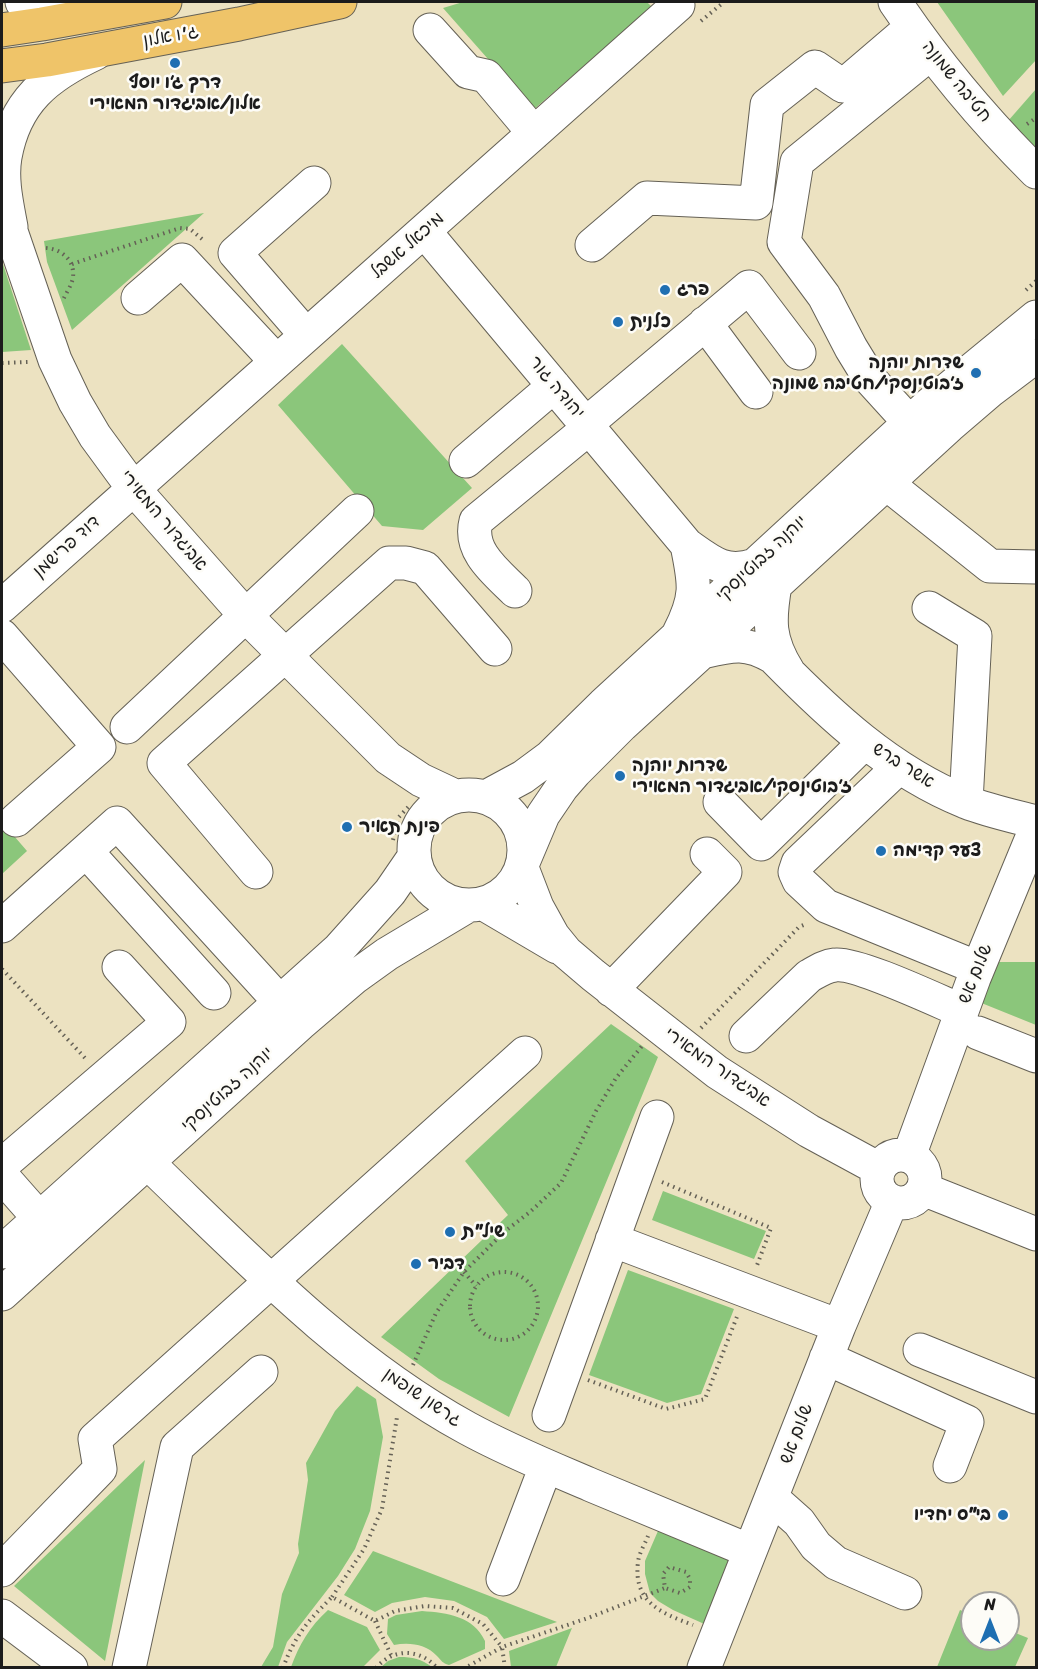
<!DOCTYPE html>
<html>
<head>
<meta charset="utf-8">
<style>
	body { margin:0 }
	#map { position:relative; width:1038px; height:1669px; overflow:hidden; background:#ece2c1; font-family:Sriracha,sans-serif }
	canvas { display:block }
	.frame { position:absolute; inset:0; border:3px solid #1c1c1c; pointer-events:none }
	.north { position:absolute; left:960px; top:1591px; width:60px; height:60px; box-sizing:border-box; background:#fdfcf7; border:2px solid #a3a29f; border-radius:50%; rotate:0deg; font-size:16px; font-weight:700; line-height:24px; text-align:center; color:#1c1c1c }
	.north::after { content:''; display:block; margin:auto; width:21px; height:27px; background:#1f6fb2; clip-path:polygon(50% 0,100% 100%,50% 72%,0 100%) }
</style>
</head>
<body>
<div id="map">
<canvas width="1038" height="1669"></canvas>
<div class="frame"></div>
<div class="north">N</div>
</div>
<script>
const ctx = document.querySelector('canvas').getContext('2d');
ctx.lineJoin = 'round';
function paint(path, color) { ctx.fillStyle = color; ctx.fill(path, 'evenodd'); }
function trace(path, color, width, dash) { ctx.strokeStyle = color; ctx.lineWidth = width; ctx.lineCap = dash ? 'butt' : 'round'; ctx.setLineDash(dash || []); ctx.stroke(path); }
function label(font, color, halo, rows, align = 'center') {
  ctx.font = font + ' Sriracha,"Playpen Sans Hebrew",sans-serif'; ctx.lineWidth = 5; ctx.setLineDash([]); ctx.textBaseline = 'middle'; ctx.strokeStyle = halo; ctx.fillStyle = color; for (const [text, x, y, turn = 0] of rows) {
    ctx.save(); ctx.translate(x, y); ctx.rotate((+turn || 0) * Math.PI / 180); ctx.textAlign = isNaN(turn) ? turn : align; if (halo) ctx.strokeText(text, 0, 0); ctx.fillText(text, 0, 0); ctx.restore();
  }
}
paint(new Path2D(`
	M463 2H647L652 7 533 110 443 8Z
	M937 2H1036V60L1003 96Z
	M1036 89V148L1008 121Z
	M204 213 72 330 47 262 44 241Z
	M2 261 31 350 2 352Z
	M342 344 472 488 423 530 382 526 278 405Z
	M2 822 27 851 2 874Z
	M987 962H1036V1025L974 1000Z
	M611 1024 658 1057 509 1417 439 1379 381 1337 508 1215 465 1161Z
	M663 1191 766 1231 754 1259 652 1220Z
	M628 1270 734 1309 701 1394 667 1403 589 1375Z
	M357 1386 376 1399 383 1437 370 1511 355 1549 338 1576 287 1642 278 1667H261L273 1647 282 1594 299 1553 298 1544 308 1480 306 1463 335 1411Z
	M145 1460 105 1661 14 1586Z
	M661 1524 732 1559 711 1627 673 1610 658 1601 650 1593 645 1574V1561Z
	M373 1551 557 1622 504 1639 487 1617 454 1601 425 1597 392 1603 375 1612 344 1595Z
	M328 1610 367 1627 380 1650 363 1667H291C299 1645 310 1626 328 1610Z
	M960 1610 972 1615V1639H1008V1630L1028 1638 1015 1667H937Z
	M422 1611C448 1613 473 1616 485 1641V1649L449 1665C442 1663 442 1661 437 1656 426 1644 409 1642 394 1645L387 1634 388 1619 396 1615Z
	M572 1628 556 1667H511L509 1651Z
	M399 1657C413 1657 421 1659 432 1667H381L388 1661Z`), '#8bc67b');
const minor = new Path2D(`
	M22 2 37 7 83 15
	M895 2C936 63 984 120 1036 172
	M430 30 468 72 486 76 534 133
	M2 205 55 360 75 402 95 436 133 488 246 616 388 758 421 780 455 796
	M11 227C7 205 1 180 5 157 15 101 47 76 96 53
	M425 232 687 545C711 562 725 575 755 565
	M592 245 647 198 756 203 767 105 815 67 843 86 912 27
	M138 298 182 260 276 361
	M705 323 756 392
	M306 335 235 253 314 183
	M910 423 870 379 851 348 824 296 784 242 797 162 931 53
	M586 424 749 287 799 353
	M466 461 554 386
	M886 483 990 566 1036 567
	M775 585C769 620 768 639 788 671
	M515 591C496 572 468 551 476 521L589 428
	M2 606 678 5 676 2
	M929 608 975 636 966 802
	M679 633C698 596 695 584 687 545
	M2 636 99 747 16 820
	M702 652C732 645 746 641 773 657 830 715 889 771 966 802 989 811 1013 816 1036 822
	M127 727 357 511
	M899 767 798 863 795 872 799 881 826 906 978 968
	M414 850a55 55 0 1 1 110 0a55 55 0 1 1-110 0Z
	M486 797 523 777 550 757 603 705 930 404 1036 317
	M720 802 761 844 865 742
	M86 851 214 993
	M524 860 543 815 562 787 575 772 622 725 949 426 991 390 1036 356
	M522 868 537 907 553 936 566 952 593 975 717 1072 809 1131 879 1169
	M256 872 164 763 389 563H406L425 568 495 649
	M484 904 557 947
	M2 926 117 823 279 1001
	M611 990 725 872 707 854
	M978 1033 1036 1056
	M746 1036 809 976C818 971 825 966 835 965 856 962 938 1001 962 1011
	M877 1179a24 24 0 1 1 48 0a24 24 0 1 1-48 0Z
	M909 1156 974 978 1036 828
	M147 1162C247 1258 345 1361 467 1428 507 1450 549 1467 591 1485 644 1507 697 1529 750 1551
	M2 1165 169 1022 119 967
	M2 1176 39 1218
	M923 1189 1036 1234
	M612 1240 839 1326
	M2 1252 339 949 390 892 414 857
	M2 1294 300 1024 355 977 387 954 469 905
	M920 1350 1036 1397
	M826 1358 967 1422 950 1466
	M549 1415 657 1117
	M771 1501 781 1506 799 1522 816 1546 836 1563 905 1593
	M2 1570 100 1469 95 1439 525 1053
	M503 1579 546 1466
	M2 1616 71 1668
	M129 1668 177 1447 261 1372
	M704 1668 839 1326 892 1201`);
const major = new Path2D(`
	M2 30 42 24 165 2
	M2 66 47 60 239 24 340 2`);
trace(minor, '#656156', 35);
trace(major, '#656156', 35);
trace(new Path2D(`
	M701 21 724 2
	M1027 124 1036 118
	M46 248C61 249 75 260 73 277 72 285 66 293 63 300
	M72 264 180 228 190 229 202 239
	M1026 290 1036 281
	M2 363 28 362
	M393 840 398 818 410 805
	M2 969 85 1058
	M701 1028 799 927 806 924
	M662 1182 771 1228 756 1268
	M470 1306a34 34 0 1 1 68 0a34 34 0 1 1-68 0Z
	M464 1272 476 1286
	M413 1365 436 1313 464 1272 504 1232 530 1212 561 1183 596 1111 616 1078 642 1046
	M588 1380 666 1409 705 1399 738 1314
	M648 1536C645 1544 639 1553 638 1562 633 1602 661 1613 693 1625
	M332 1597 364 1549 382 1509 397 1417
	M375 1621 391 1655
	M283 1668C295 1635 308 1621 332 1597L375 1621 395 1611 425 1606 453 1608 483 1624 502 1647 465 1668
	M376 1668C393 1648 420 1648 437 1668
	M505 1668 502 1647 588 1618 665 1588 663 1574 669 1567 686 1572 690 1579V1587L680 1593 665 1588`), '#656156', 4, [1.5, 4.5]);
trace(minor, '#fff', 33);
trace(major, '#efc469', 33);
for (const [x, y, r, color] of [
	[175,63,6,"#1f6fb2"],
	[665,290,6,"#1f6fb2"],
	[618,322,6,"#1f6fb2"],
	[976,373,6,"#1f6fb2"],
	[620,776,6,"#1f6fb2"],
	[347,827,6,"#1f6fb2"],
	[881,851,6,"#1f6fb2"],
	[450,1232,6,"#1f6fb2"],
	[416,1264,6,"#1f6fb2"],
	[1003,1515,6,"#1f6fb2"]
]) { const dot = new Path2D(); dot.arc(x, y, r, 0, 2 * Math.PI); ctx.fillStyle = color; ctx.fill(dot); trace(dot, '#fdfcf7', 2); }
label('18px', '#1c1c1c', '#fdfcf7', [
	["ג'ו אלון",171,37,-10],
	["חטיבה שמונה",956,82,51],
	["מיכאל אשבל",408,246,-41],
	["יהודה גור",556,388,50],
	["אביגדור המאירי",163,521,50],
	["דוד פרישמן",67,547,-42],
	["יוהנה זבוטינסקי",762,559,-43],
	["אשר ברש",903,766,32],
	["שלום אש",976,974,-68],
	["אביגדור המאירי",717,1068,35],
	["יוהנה זבוטינסקי",228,1090,-42],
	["גרשון שופמן",422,1398,34],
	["שלום אש",797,1434,-69]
]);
label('bold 18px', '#1c1c1c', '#fdfcf7', [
	["דרך ג׳ו יוסף",175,83,"center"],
	["אלון/אביגדור המאירי",175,104,"center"],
	["פרג",677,290],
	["כלנית",630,322],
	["שדרות יוהנה",964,363,"right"],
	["ז׳בוטינסקי/חטיבה שמונה",964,384,"right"],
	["שדרות יוהנה",632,766],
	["ז׳בוטינסקי/אביגדור המאירי",632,787],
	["פינת תאיר",359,827],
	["צעד קדימה",893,851],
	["שיל\"ת",462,1232],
	["דביר",428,1264],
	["בי\"ס יחדיו",991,1515,"right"]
], 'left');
</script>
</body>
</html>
